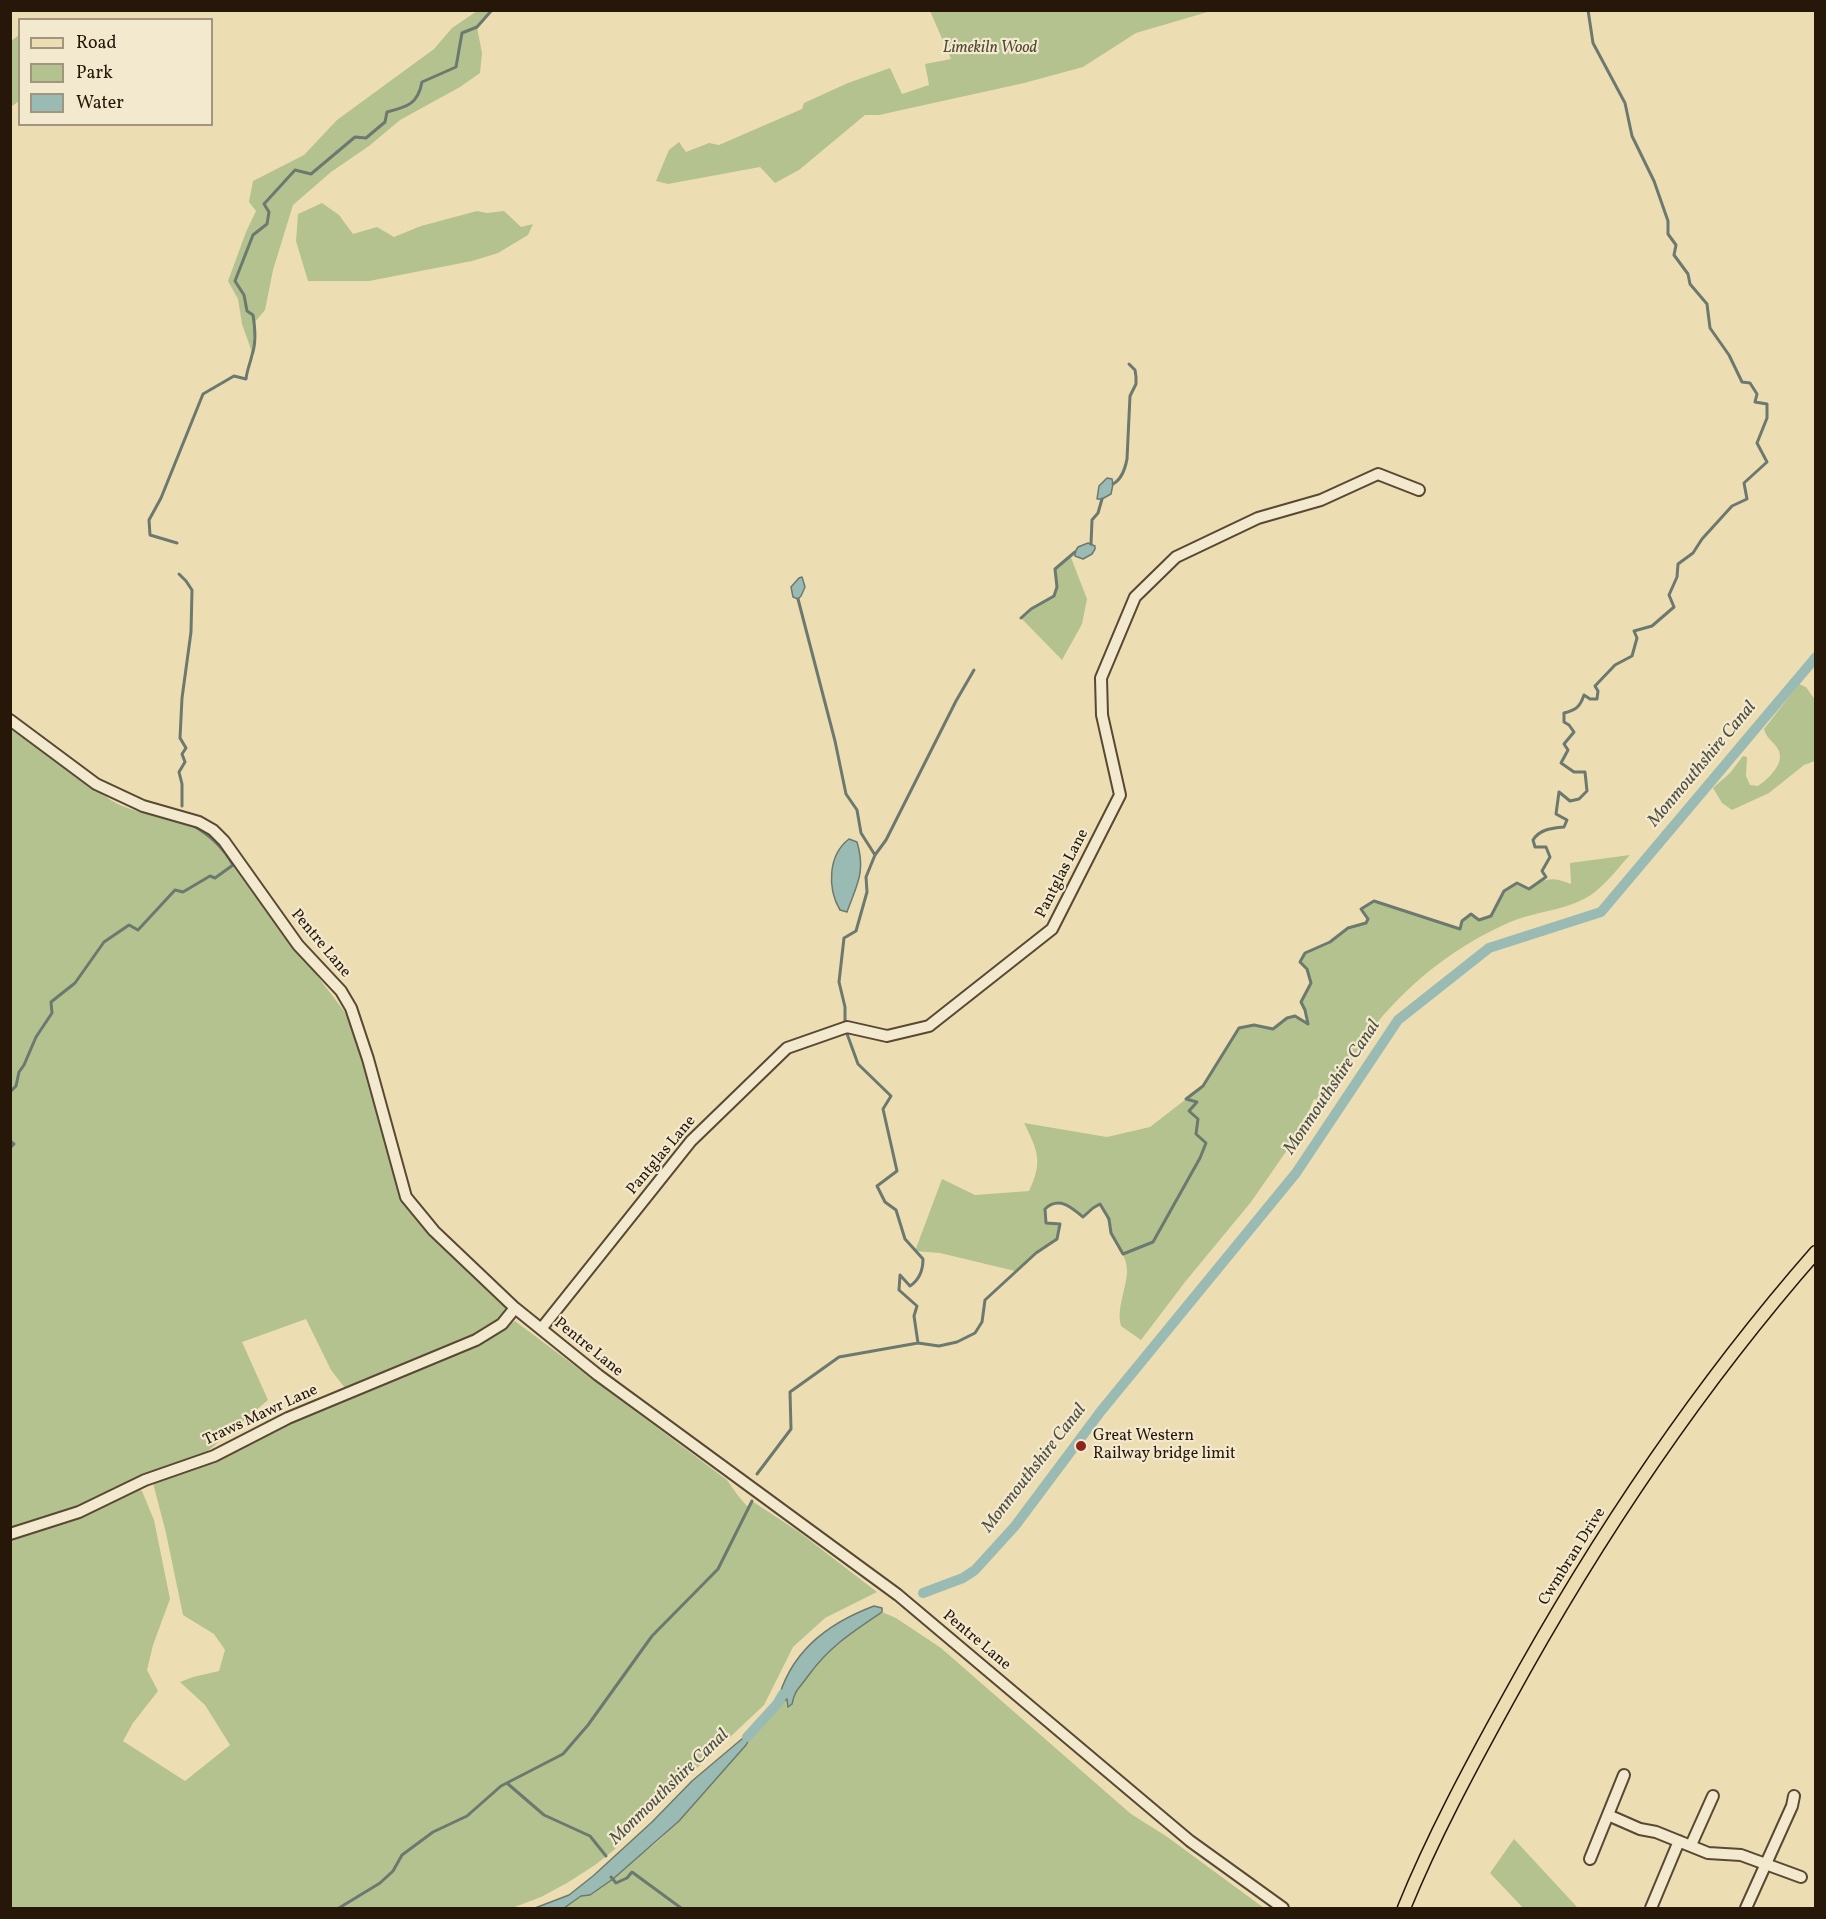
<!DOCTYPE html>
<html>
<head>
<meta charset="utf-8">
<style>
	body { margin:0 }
	#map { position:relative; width:1826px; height:1919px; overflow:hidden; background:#edddb3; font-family:Vollkorn,serif }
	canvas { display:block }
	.frame { position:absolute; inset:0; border:12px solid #261709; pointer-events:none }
	.legend { position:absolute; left:18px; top:18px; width:195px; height:108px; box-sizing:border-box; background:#f3e9ce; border:2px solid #a1957f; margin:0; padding:8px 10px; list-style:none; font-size:18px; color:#261709 }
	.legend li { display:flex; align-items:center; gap:12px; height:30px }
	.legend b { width:30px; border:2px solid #a1957f }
</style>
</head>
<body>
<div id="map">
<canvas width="1826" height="1919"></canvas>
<div class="frame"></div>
<ul class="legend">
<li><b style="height:8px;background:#edddb3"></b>Road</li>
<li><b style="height:16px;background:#b4c290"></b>Park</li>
<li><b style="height:16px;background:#9abbb3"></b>Water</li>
</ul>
</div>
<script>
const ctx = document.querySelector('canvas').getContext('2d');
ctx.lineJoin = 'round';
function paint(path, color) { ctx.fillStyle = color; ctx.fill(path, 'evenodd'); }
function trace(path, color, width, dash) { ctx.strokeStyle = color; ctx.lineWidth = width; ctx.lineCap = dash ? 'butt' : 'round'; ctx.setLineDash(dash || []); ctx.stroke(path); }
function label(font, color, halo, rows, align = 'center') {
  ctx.font = font + ' Vollkorn,serif'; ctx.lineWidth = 4.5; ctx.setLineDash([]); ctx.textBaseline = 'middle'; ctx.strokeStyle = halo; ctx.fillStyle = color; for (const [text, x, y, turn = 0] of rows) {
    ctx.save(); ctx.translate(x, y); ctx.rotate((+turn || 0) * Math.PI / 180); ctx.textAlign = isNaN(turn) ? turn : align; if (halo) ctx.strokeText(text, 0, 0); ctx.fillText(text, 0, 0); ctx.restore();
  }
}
paint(new Path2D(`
	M477 11H492L477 27 482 53 480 73 460 87 400 120 369 146 331 172 293 205 273 270 265 310 254 323 253 355 242 324 238 299 228 281 246 232 256 211 249 202 253 181 304 155 337 120 434 49 452 28Z
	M930 11H1211L1136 33 1083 67 1024 83 879 115H865L799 170 775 183 760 167 668 184 656 181 669 150 679 142 686 152 709 143 719 145 802 109 804 103 848 83 890 68 902 94 929 85 925 64 951 59Z
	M19 35V101L11 107V41Z
	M322 203 339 215 353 234 377 227 394 237 421 226 477 211 487 213 504 211 521 227 533 224 528 235 498 253 472 261 369 281H308L296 241 298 214Z
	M1070 555 1087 599 1082 624 1062 660 1021 618 1031 609 1054 596 1057 587 1055 569Z
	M1799 684 1806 687 1815 700V761L1804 765 1769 793 1732 810 1722 803 1713 788 1730 773 1743 756 1747 757 1746 776 1750 785 1758 786C1768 779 1786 763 1778 749 1774 742 1766 738 1764 729Z
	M10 729C36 747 61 764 86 782 97 789 108 800 120 805 169 826 202 810 233 865L344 1011 358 1040 400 1195 410 1212 462 1261 507 1308 498 1321 480 1331 424 1358 345 1388 331 1370 306 1319 242 1342 268 1400 202 1456 150 1472 75 1509 10 1531Z
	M1630 855C1616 870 1602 890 1584 899 1561 911 1533 912 1510 922 1458 945 1413 979 1377 1023 1357 1047 1342 1077 1327 1105L1314 1099 1301 1130 1251 1202 1185 1282 1141 1340 1121 1326C1116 1307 1127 1289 1127 1270 1127 1257 1117 1246 1112 1235 1107 1224 1108 1214 1100 1204L1093 1208 1083 1217C1071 1207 1059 1196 1045 1209L1046 1222 1060 1224 1057 1239 1036 1253 1015 1271 940 1253 915 1251 942 1179 975 1195 1029 1191C1043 1162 1038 1151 1024 1123L1107 1137 1150 1127 1203 1086 1239 1028 1254 1025 1273 1029 1287 1018 1295 1016 1307 1023 1305 1010 1301 1002 1311 983 1307 969 1300 962 1305 953 1330 942 1348 928 1366 923 1368 918 1361 909 1374 901 1460 929 1462 921 1471 914 1479 920 1491 916 1504 891 1517 883 1529 889C1546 877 1553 877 1571 884L1570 863Z
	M515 1321 727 1480 739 1497 747 1506 752 1501 799 1532 877 1592 825 1618 793 1647 764 1705 660 1803 614 1850 595 1865 567 1883 541 1897 512 1908H11L10 1541 74 1520 138 1489 142 1491 154 1520 170 1599 153 1645 147 1670 158 1691 133 1723 123 1741 185 1781 230 1745 205 1705 180 1682 193 1677 219 1671 225 1650 214 1634 183 1615 166 1533 153 1483 210 1461 312 1413 438 1363 474 1345Z
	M882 1612 896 1618 941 1648 1131 1814 1166 1836 1264 1908H564L581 1896 590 1895 656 1843 679 1821 746 1745 756 1727 777 1704 787 1699 793 1700V1693L821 1658 841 1639Z
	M1514 1839 1578 1908H1523L1490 1873Z`), '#b4c290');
const water = new Path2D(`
	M1107 478 1112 479 1113 484 1111 494 1102 499H1097L1099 486Z
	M1088 543 1095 546V549L1092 554 1083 559 1075 556V552L1078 547Z
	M802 577 805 587 801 596 798 599 793 597 791 587 799 578Z
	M849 839 857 842C866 872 857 884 847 912L840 910C827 888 828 855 849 839Z
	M874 1606 882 1608V1612C852 1632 829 1647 808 1676 799 1689 795 1689 792 1704L788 1707 787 1699 777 1704C789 1653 826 1624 874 1606Z
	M756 1727 746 1745 679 1821 613 1879 590 1895 581 1896 564 1908H535L569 1895 593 1876 652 1822 692 1781Z`);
paint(water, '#9abbb3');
trace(water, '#6c796f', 1.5);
trace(new Path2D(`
	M1113 484C1122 479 1125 469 1127 459L1130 396 1136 384V377L1135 370 1129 364
	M177 543 150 535 149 520 161 498 203 394 234 376 246 379C247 370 250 364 252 355 256 344 255 327 253 315L247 311 244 295 235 281 253 235 267 224 269 212 264 204 295 170 311 174 355 137 366 138 385 122 387 112C407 107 418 104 422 82L456 67 462 33 477 27 492 10
	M1091 544 1092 520 1098 513 1102 499
	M179 574 186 581 192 590 191 632 182 698 180 738 186 748 182 754 185 762 179 772 182 784V806
	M798 599 835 741 846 794 857 810 861 833 875 855
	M1021 618 1031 609 1054 596 1057 587 1055 569 1075 552
	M845 1025V1007L839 982 844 938 856 931 867 892 866 877 875 855 886 840 956 701 974 670
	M10 1092 16 1086 19 1072 24 1065 36 1037 52 1013 51 1002 75 983 104 942 129 925 138 930 175 890 183 892 210 876 215 878 233 865C223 847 210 835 192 825
	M10 1141 14 1144 10 1148
	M918 1343 939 1346 957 1342 975 1333 982 1322 985 1300 1036 1253 1057 1239 1060 1224 1046 1223 1045 1209C1059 1196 1071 1207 1083 1217L1093 1208 1100 1204 1109 1219 1111 1233 1123 1254 1153 1242 1200 1158 1206 1143 1196 1134 1198 1119 1189 1111 1197 1102 1186 1099 1203 1086 1239 1028 1254 1025 1273 1029 1287 1018 1295 1016 1308 1024 1305 1010 1301 1002 1311 983 1307 969 1300 962 1305 953 1330 942 1348 928 1366 923 1368 919 1361 909 1374 901 1460 929 1462 921 1471 914 1479 920 1491 916 1504 891 1517 883 1529 889 1546 877 1542 871 1550 857 1546 847H1535L1533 840C1540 829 1552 828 1564 827L1567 820 1556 814 1559 792 1570 801 1579 799 1587 791 1585 772H1574L1561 763 1568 750 1564 744 1574 732 1569 725 1564 722V713C1576 710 1580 707 1584 695L1590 699H1597L1598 691 1595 686 1615 665 1632 656 1637 638 1634 631 1652 626 1674 607 1669 595 1677 577 1678 564 1693 553 1702 539 1732 506 1747 499 1744 483 1767 462 1757 443 1767 418V404L1755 402 1757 394 1750 383 1742 382 1729 355 1710 328 1707 304 1690 284 1688 274 1674 255 1676 245 1668 234V221L1654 181 1632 136 1625 103 1593 43 1588 10
	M757 1474 791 1429 790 1392 839 1357 918 1343 914 1316 917 1306 899 1290 900 1275 910 1286C919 1280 923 1270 923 1259L905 1239 896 1210 885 1202 877 1186 897 1171 883 1109 891 1096 858 1064 846 1031
	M508 1784 544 1815 590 1836 606 1856
	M611 1877 616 1883 627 1878 632 1872 681 1908
	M339 1908 380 1883 393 1871 402 1855 433 1832 467 1816 501 1786 563 1754 588 1725 652 1636 718 1569 752 1501`), '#6c796f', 3);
trace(new Path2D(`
	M923 1593 963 1578 975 1570 1015 1526 1101 1411 1296 1173 1398 1020 1489 948 1601 912 1816 657
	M747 1737 777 1704 783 1694`), '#9abbb3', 10);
const minor = new Path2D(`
	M10 720 96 784 143 806 199 822 213 830 224 841 298 945 341 991 351 1008 368 1059 406 1197 434 1231 515 1308 598 1375 898 1595 1190 1841 1283 1908
	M541 1329 691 1141 787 1048 847 1027 887 1036 929 1026 1052 929 1120 795 1102 715 1101 678 1135 597 1176 557 1258 518 1321 500 1378 474 1419 490
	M10 1534 79 1512 145 1480 214 1456 288 1418 476 1340 502 1324 515 1308
	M1608 1815 1640 1829 1656 1832 1708 1853 1741 1855 1801 1877
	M1691 1845 1713 1796
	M1590 1859 1624 1775
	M1651 1908 1679 1841
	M1746 1908 1792 1806 1794 1796`);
const major = new Path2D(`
	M1404 1908C1433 1837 1470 1768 1507 1701 1594 1542 1696 1389 1816 1252`);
trace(minor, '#584834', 14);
trace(major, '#261709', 15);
trace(minor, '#f3e9ce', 10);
trace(major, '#edddb3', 12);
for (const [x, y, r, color] of [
	[1081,1446,6,"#8f2418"]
]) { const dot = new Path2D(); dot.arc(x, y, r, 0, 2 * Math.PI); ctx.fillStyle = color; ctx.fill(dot); trace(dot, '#f3e9ce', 2); }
label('italic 16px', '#514a32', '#f3e9ce', [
	["Limekiln Wood",990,49]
]);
label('16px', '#261709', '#f3e9ce', [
	["Pantglas Lane",1063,874,-63],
	["Pentre Lane",320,944,50],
	["Pantglas Lane",662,1156,-50],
	["Pentre Lane",588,1348,39],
	["Traws Mawr Lane",261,1416,-25],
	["Cwmbran Drive",1573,1557,-58],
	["Pentre Lane",976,1641,40]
]);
label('16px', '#261709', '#f3e9ce', [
	["Great Western",1093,1437],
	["Railway bridge limit",1093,1455]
], 'left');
label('italic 18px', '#4f5044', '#f3e9ce', [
	["Monmouthshire Canal",1703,765,-50],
	["Monmouthshire Canal",1333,1088,-56],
	["Monmouthshire Canal",1035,1469,-52],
	["Monmouthshire Canal",670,1788,-44]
]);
</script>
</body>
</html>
